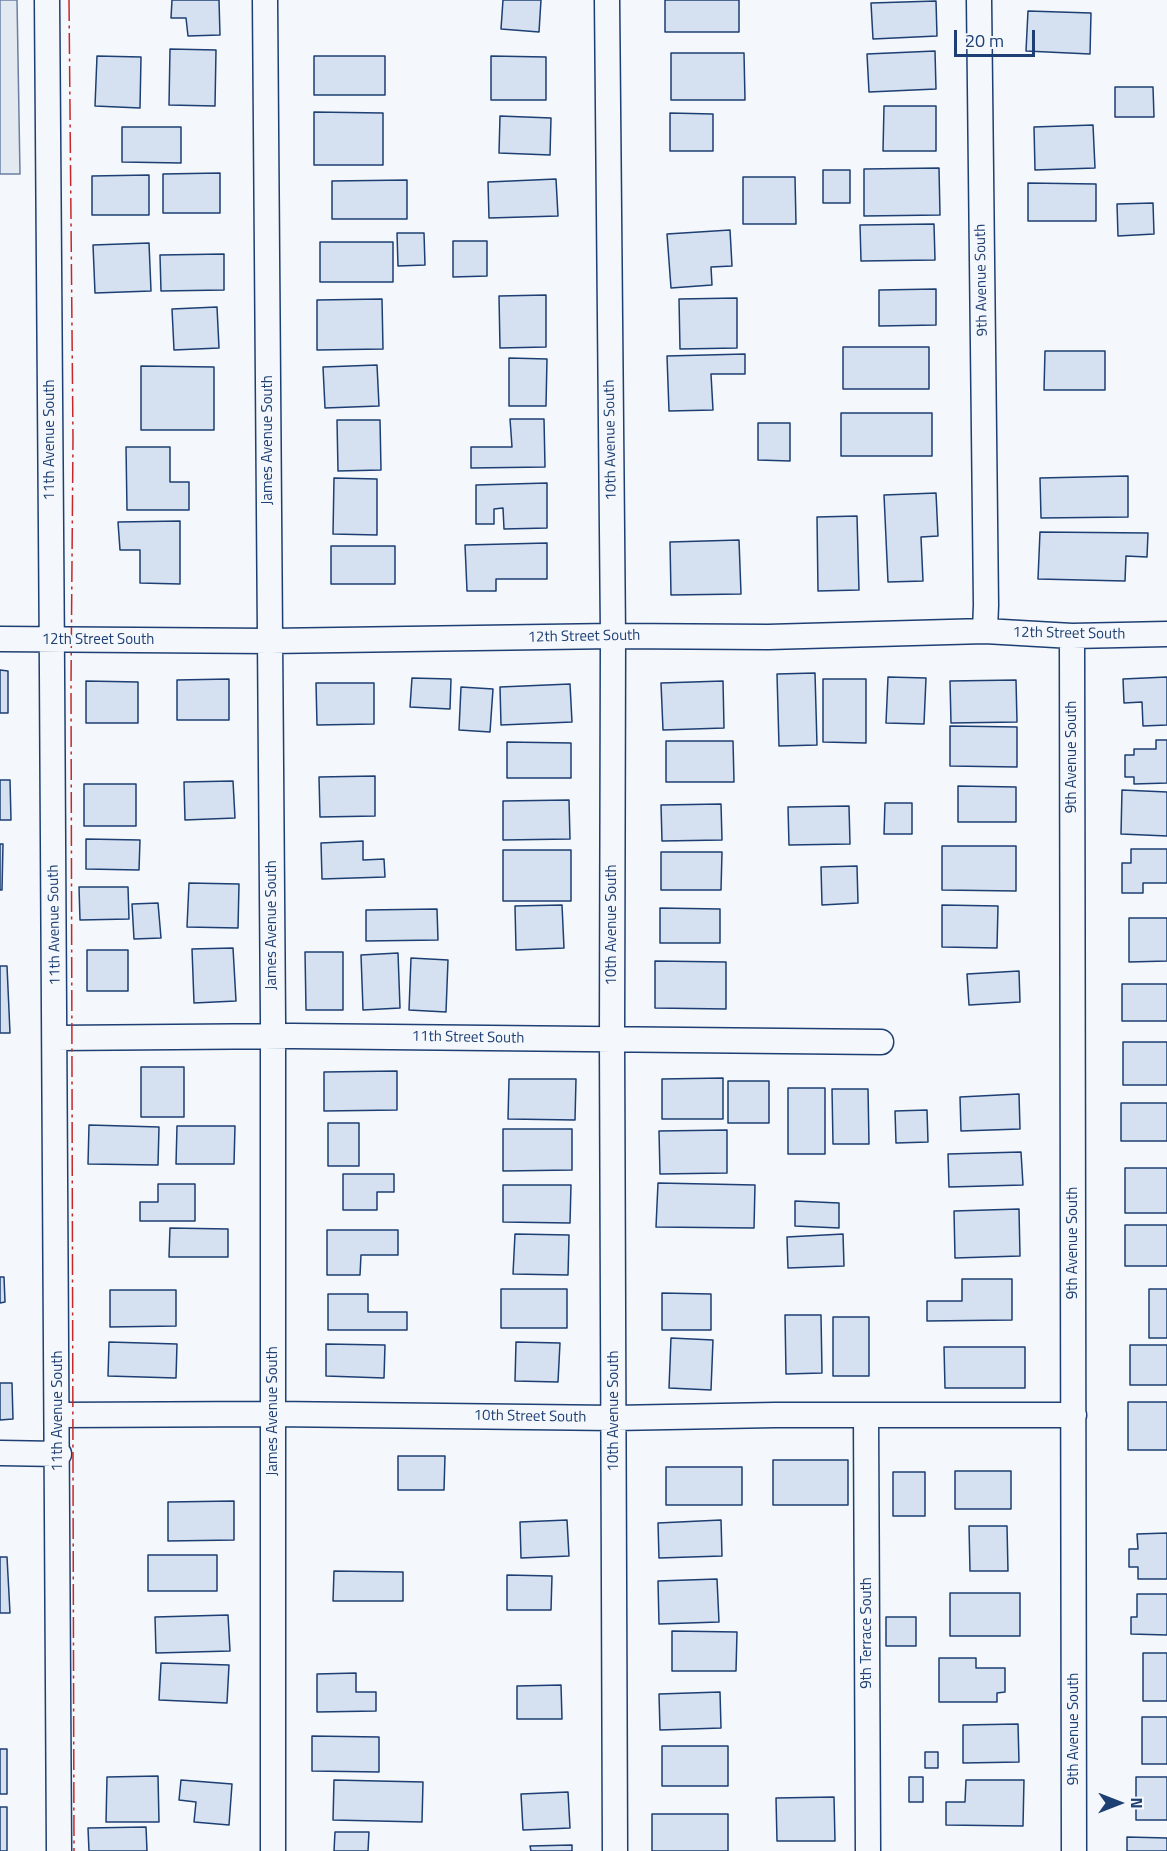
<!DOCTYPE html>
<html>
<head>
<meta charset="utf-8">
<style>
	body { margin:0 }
	#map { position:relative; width:1167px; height:1851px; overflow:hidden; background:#f4f7fb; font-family:"Titillium Web",sans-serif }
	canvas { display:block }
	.north { position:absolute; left:1089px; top:1773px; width:60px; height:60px; -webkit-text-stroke:4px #f4f7fb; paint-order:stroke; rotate:90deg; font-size:16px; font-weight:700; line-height:24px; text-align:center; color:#1d3f73 }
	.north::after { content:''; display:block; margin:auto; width:21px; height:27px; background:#1d3f73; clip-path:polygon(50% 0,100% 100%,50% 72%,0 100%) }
	.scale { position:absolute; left:954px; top:30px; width:81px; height:27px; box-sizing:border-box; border:3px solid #1d3f73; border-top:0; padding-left:8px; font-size:18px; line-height:21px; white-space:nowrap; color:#1d3f73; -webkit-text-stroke:4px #f4f7fb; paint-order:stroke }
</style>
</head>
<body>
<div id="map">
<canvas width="1167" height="1851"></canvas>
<div class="north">N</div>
<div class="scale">20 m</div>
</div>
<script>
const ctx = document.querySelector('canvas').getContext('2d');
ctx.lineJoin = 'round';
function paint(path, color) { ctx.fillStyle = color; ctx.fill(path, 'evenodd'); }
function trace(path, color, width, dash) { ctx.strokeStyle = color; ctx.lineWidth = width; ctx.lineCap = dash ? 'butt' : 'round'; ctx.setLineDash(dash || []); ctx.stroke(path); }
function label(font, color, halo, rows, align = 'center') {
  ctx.font = font + ' "Titillium Web",sans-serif'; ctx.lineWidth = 4.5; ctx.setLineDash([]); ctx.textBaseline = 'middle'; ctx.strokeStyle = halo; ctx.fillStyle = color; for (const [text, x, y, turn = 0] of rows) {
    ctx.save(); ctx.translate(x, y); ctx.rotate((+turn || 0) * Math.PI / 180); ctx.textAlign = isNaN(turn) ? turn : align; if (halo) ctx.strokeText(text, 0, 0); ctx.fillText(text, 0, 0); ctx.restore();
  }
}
const green = new Path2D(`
	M0 0H17L20 174H0Z`);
paint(green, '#e3e9f0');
trace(green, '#687fa3', 1.5);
const building = new Path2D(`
	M172 0H219L220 35 188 36 186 18H171Z
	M503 0H541L539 32 501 29Z
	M665 0H739V32H665Z
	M936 1 937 36 873 39 871 3Z
	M1028 11 1091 13 1090 54 1026 51Z
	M170 49 216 50 215 106 169 105Z
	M935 51 936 89 869 92 867 54Z
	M671 53H744L745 100H671Z
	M97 56 141 57 140 108 95 106Z
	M314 56H385V95H314Z
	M491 56 546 57V100H491Z
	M1115 87H1153L1154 117H1115Z
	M884 106H936V151H883Z
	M314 112 383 113V165H314Z
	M670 113 713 114V151H670Z
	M500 116 551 118 550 155 499 153Z
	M1093 125 1095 168 1035 170 1034 127Z
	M122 127H181V163L122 162Z
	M939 168 940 215 864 216V169Z
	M823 170H850V203H823Z
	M220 173V213H163V174Z
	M149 175V215H92V176Z
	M743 177H795L796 224H743Z
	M556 179 558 216 489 218 488 182Z
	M407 180V219H332V181Z
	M1028 183 1096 184V221H1028Z
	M1153 203 1154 234 1118 236 1117 204Z
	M934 224 935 260 861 261 860 225Z
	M730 230 732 266 711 267 712 285 671 288 667 234Z
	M397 233H424L425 265 398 266Z
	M453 241H487V276L453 277Z
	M320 242H393V282H320Z
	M149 243 151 291 95 293 93 245Z
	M224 254V290L161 291 160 255Z
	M936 289V325L879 326V290Z
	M546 295V347L500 348 499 296Z
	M737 298V348L680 349 679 299Z
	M382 299 383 349 317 350V300Z
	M217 307 219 348 174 350 172 309Z
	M843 347H929V389H843Z
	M1045 351H1105V390H1044Z
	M745 354V374H711L713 410 669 411 667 356Z
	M509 358 547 359 546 406H509Z
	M377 365 379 406 325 408 323 367Z
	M141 366 214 367V430H141Z
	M841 413H932V456H841Z
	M510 419H544L545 467 471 468V447H512Z
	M337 420H380L381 470 338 471Z
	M758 423H790V461L758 460Z
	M126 447H170V482H189V510H127Z
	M1128 476V517L1041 518 1040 478Z
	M334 478 377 479V535L333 534Z
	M547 483V528L504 529 503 508 494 509V524H476V485Z
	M936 493 938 536 921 537 923 581 888 582 884 495Z
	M857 516 859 590 818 591 817 517Z
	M180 521V584L140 583V550H120L118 522Z
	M1040 532 1148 533 1147 557 1126 556 1125 581 1038 579Z
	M739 540 741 594 671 595 670 542Z
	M547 543V579H496V591H467L465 545Z
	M331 546H395V584H331Z
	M0 670 8 671V713H0Z
	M815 673 817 745 779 746 777 674Z
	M888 677 926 678 924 724 886 723Z
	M1167 677V725L1143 726 1142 702 1124 703 1123 679Z
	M412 678 451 679 450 709 410 707Z
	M229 679V720H177V680Z
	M823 679H866V743L823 742Z
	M1016 680 1017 722 951 723 950 681Z
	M86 681 138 682V723H86Z
	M723 681 724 728 663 730 661 683Z
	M316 683H374V724L317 725Z
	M570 684 572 722 501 725 500 687Z
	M461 687 493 689 490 732 459 730Z
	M950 726 1017 727V767L950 766Z
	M1156 740H1167V783L1134 784V777H1125V755H1134V749H1156Z
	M666 741H733L734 782H666Z
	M507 742 571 743V778H507Z
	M375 776V816L320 817 319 777Z
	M0 780H10L11 820H0Z
	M233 781 235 818 185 820 184 782Z
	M84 784H136V826H84Z
	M958 786 1016 787V822H958Z
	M1122 790 1167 792V836L1121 834Z
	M569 800 570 839 503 840V801Z
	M885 803H912V834H884Z
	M721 804 722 840 662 841 661 805Z
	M849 806 850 844 789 845 788 807Z
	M86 839 140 840 139 870 86 869Z
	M363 841V860L384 859 385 877 322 879 321 843Z
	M0 844H3L2 890H0Z
	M942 846H1016V891L942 890Z
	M1131 849H1167V883H1143V893H1122V863H1131Z
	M503 850H571V901H503Z
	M661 852H722L721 890H661Z
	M857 866 858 903 822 905 821 867Z
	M189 883 239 884 238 928 187 927Z
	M79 887H128L129 919 80 920Z
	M158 903 161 938 134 939 132 904Z
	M562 905 564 948 516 950 515 906Z
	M942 905 998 906 997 948 942 947Z
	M660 908 720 909V943H660Z
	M437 909 438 940 366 941V910Z
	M1129 918H1167V961L1129 962Z
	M233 948 236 1001 194 1003 192 949Z
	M87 950H128V991H87Z
	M305 952H343V1010H306Z
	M398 953 400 1008 363 1010 361 955Z
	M411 958 448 960 446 1012 409 1010Z
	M655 961 726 962V1009L655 1008Z
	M0 966H7L10 1033H0Z
	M1019 971 1020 1002 969 1005 967 974Z
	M1122 984H1167V1021H1122Z
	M1123 1042H1167V1085H1123Z
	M141 1067H184V1117H141Z
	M397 1071V1110L324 1111V1072Z
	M723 1078V1119H662V1079Z
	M509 1079H576L575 1120 508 1119Z
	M728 1081H769V1123H728Z
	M788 1088H825V1154H788Z
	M832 1089H868L869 1144H833Z
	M1019 1094 1020 1129 961 1131 960 1097Z
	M1121 1103H1167V1141H1121Z
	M927 1110 928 1142 896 1143 895 1111Z
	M328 1123H359V1166H328Z
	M89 1125 159 1127 158 1165 88 1164Z
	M177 1126H235L234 1164H176Z
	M503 1129H572V1170L503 1171Z
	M727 1130V1173L660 1174 659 1131Z
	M1021 1152 1023 1185 949 1187 948 1154Z
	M1125 1168H1167V1213H1125Z
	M343 1174H394V1192H377V1210H343Z
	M658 1183 755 1185 754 1228 656 1227Z
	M158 1184H195V1221H140V1202H158Z
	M503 1185H571L570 1223 503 1222Z
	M795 1201 839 1203V1228L795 1226Z
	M1019 1209 1020 1256 955 1258 954 1211Z
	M1125 1225H1167V1266H1125Z
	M170 1228 228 1229V1257H169Z
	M327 1230H398V1255H361L360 1275H327Z
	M515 1234 569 1235 568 1275 513 1274Z
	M843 1234 844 1266 788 1268 787 1237Z
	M0 1277H4L5 1302 0 1303Z
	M962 1279H1012V1320L927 1321V1301H962Z
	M501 1289H567V1328H501Z
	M1149 1289H1167V1338H1149Z
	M110 1290H176V1326L110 1327Z
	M662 1293 711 1294V1330H662Z
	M328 1294H368V1312H407V1330H328Z
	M785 1315H821L822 1373 786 1374Z
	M833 1317H869V1376H833Z
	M671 1338 713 1340 711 1390 669 1388Z
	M109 1342 177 1344 176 1378 108 1376Z
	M516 1342 560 1343 558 1382 515 1381Z
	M326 1344 385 1345 384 1378 326 1376Z
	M1130 1345H1167V1385H1130Z
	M944 1347H1025V1388H945Z
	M0 1383H12L13 1419 0 1420Z
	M1128 1402H1167V1450H1128Z
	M398 1456H445L444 1490H398Z
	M773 1460H848V1505H773Z
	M666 1467H742V1505H666Z
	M955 1471H1011V1509H955Z
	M893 1472H925V1516H893Z
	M234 1501V1540L168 1541V1502Z
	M567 1520 569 1556 521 1558 520 1522Z
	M721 1520 722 1556 659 1558 658 1523Z
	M969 1526H1007L1008 1571H970Z
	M1167 1533V1579H1138V1567H1129V1549H1138L1137 1534Z
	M148 1555H217V1591H148Z
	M0 1557H7L10 1613H0Z
	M334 1571 403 1572V1601H333Z
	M507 1575 552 1576 551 1610H507Z
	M717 1579 719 1622 659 1624 658 1581Z
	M950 1593H1020V1636H950Z
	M1137 1594H1167V1635L1131 1634V1617H1137Z
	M228 1615 230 1651 156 1653 155 1617Z
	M886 1617H916V1646H886Z
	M672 1631 737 1632 736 1671H672Z
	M1143 1653H1167V1701H1143Z
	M939 1658H976V1668H1005V1692L997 1693V1702H939Z
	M161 1663 229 1665 227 1703 159 1700Z
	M356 1673V1692H376V1711L317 1712V1674Z
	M561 1685 562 1719H517V1686Z
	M720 1692 721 1728 660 1730 659 1694Z
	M1142 1717H1167V1764H1142Z
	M1018 1724 1019 1762 963 1763V1725Z
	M312 1736 379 1737V1772L312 1771Z
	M662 1746H728V1786H662Z
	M0 1749H7V1794H0Z
	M925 1752H938V1768H925Z
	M158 1776 159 1822H106L107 1777Z
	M909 1777H923V1802H909Z
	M1136 1777H1167V1820H1136Z
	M181 1780 232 1784 229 1825 194 1822 196 1802 179 1800Z
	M334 1780 423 1782 422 1822 333 1820Z
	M966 1780H1024L1023 1826 946 1825V1802H965Z
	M568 1792 570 1828 523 1830 521 1794Z
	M834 1797 835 1841H777L776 1798Z
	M0 1807H7V1851H0Z
	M652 1814H728V1851H652Z
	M146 1827 147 1851H89L88 1828Z
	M335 1832H369L368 1851H334Z
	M1127 1837 1167 1838V1851H1127Z
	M572 1845V1851H531L530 1846Z`);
paint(building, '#d5e0f0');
trace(building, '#1d3f73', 1.5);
const minor = new Path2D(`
	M47 0C51 617 58 1234 59 1851
	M265 0 273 1020V1851
	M607 0 613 636 612 1039 615 1851
	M979 0 986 605 985 631
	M1072 636 1074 1851
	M0 639 270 641 613 636 768 637 985 631 1072 636 1167 634
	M56 1038 292 1036 881 1042
	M59 1415 273 1414 614 1418 775 1415H1074
	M866 1415 868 1851
	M0 1453 59 1454`);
trace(minor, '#1d3f73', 27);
trace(minor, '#f4f7fb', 24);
trace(new Path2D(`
	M69 0 73 439 71 684 74 1851`), '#c62828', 1.5, [21, 4.5, 3, 4.5]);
label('15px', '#1d3f73', '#f4f7fb', [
	["9th Avenue South",982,280,-91],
	["11th Avenue South",50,440,-90],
	["James Avenue South",268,440,-90],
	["10th Avenue South",611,440,-91],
	["12th Street South",1069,634,1],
	["12th Street South",584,637,-1],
	["12th Street South",98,640],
	["9th Avenue South",1072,757,-90],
	["11th Avenue South",55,925,-91],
	["James Avenue South",272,925,-90],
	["10th Avenue South",612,925,-90],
	["11th Street South",468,1038,1],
	["9th Avenue South",1073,1243,-90],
	["11th Avenue South",58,1411,-90],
	["James Avenue South",273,1411,-90],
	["10th Avenue South",614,1411,-90],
	["10th Street South",530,1417,1],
	["9th Terrace South",867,1633,-90],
	["9th Avenue South",1074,1729,-90]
]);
</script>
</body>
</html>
